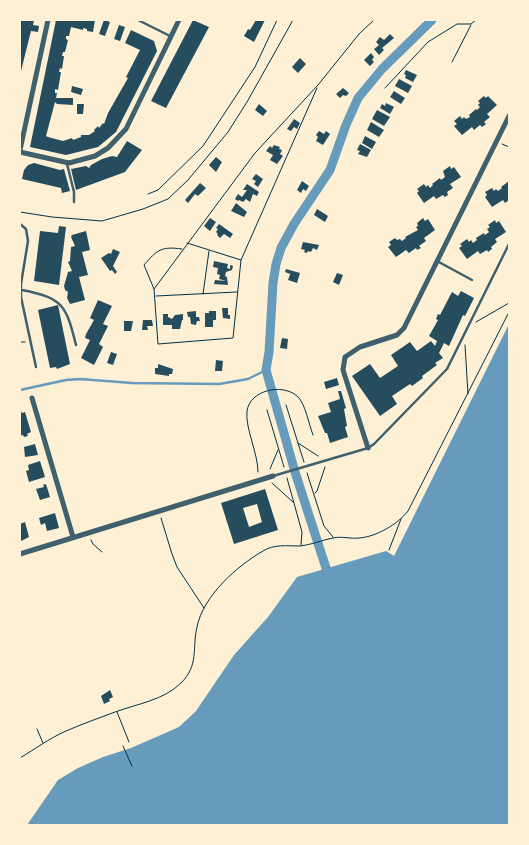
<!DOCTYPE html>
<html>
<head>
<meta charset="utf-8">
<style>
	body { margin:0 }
	#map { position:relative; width:529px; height:845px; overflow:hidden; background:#fdf0d5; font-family:"Archivo Narrow",sans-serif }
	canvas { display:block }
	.frame { position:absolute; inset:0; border:21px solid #fdf0d5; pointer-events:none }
</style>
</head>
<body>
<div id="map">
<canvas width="529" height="845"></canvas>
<div class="frame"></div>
</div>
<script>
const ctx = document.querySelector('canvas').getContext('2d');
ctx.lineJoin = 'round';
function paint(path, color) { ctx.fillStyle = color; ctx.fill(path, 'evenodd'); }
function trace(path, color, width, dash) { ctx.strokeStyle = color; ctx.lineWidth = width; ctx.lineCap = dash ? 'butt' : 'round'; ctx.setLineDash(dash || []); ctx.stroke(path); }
paint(new Path2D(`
	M509 324V825H27L58 780 78 768 103 757 131 748 179 727 196 711 234 655 268 617 297 577 386 551 394 556Z`), '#669bbc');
trace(new Path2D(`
	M20 390 66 380 80 379 132 383 219 384 248 379 266 370`), '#669bbc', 2.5);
trace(new Path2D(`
	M326 568 295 472 266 370 269 352 273 283 276 264 281 248 294 224 330 170 346 125 358 98 382 69 432 20`), '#669bbc', 9);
paint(new Path2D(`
	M20 20H34L33 25 39 26 38 32 31 31 21 71Z
	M56 20H95L93 32 87 31V29L83 28V30L71 27 69 36H66V39L68 40 65 52H63L62 56H64L62 69 60 68 59 72H61L58 90 55 89V93H57L56 98H73V105L57 104 55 102 46 136 48 137 63 141 72 138 73 140 81 137V135H89L95 131 94 130 98 126 99 128 103 123 104 124 108 113 128 78 126 77 140 50 125 43 131 30 154 41 157 51 116 132 98 147 66 155 30 147Z
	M104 20 110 22 105 36 99 34Z
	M193 20 209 27 166 108 151 101Z
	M256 20H265L254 42 244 36 248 29 250 30Z
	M119 25 125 27 120 41 114 39Z
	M390 34 394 38 382 48 384 50 379 55 374 49 379 45 376 42 380 37 384 40Z
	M371 53 374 57 372 60 374 62 370 66 364 60Z
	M300 58 306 64 298 73 292 67Z
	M406 70 417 75 413 82 405 78 406 75 404 74Z
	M399 79 412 86 408 93 395 86Z
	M72 86 83 89 81 95 71 92Z
	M343 88 349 93 346 96 343 95 340 98 336 94Z
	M394 91 405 98 401 104 390 97Z
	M484 96 486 98 488 96 497 105 487 114 490 117 484 122 486 124 482 127 480 125 474 130 472 127 462 135 454 126 457 124 454 121 460 116 462 119 464 117 466 119 470 117 469 115 476 109 477 110 480 107 478 105 480 103 478 101Z
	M386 103 394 107 390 114 380 108 382 104 385 106Z
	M77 104H84L83 114H77Z
	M259 104 267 111 263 116 255 110Z
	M377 110 390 117 384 126 372 119Z
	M294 119 300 123 297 129 294 127 291 131 287 129Z
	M371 122 384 130 379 137 367 130Z
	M319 131 324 134 326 131 330 134 323 145 316 141 318 137 316 135Z
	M365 136 376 142 372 149 362 143Z
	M127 141 142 150 125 172 76 190 71 169 86 166 89 168 91 165 102 159 112 156 117 157Z
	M360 144 371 150 367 157 358 154 360 151 357 150Z
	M274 145 280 147 279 149 282 150 280 154 283 156 277 164 270 160 273 155 266 151 270 146 272 148Z
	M216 157 222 162 216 172 209 165Z
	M34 163 60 170 64 169 70 191 62 193 61 188 22 179 24 170 28 165Z
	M450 166 451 169 454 167 461 177 450 184 453 188 447 192 448 195 445 197 443 195 436 199 434 196 424 203 417 193 419 191 417 189 424 184 426 187 428 185 430 188 433 185 432 184 440 178 441 180 445 177 443 171Z
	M256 174 263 179 258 187 254 184 256 181 252 179Z
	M302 181 309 186 306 191 303 189 301 193 297 190Z
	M509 181V200L505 203 503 200 492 207 485 197 487 195 485 192 492 188 494 191 496 189 498 191 502 188 501 187Z
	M200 183 206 188 198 196 195 194 188 203 185 200Z
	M247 184 259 192 257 196 253 194 250 202 246 199 243 202 239 200 238 201 235 199 238 194 242 197 247 190H243Z
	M236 203 247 212 244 217 231 211Z
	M317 209 328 216 325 222 314 215Z
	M210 218 216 222 210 231 204 226Z
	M423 218 425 221 428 219 435 230 424 238 426 241 419 246 421 248 417 250 416 248 409 253 406 250 396 257 388 247 391 245 389 242 395 238 397 240 400 239 402 241 406 238 405 237 418 230 416 227 418 226 417 223Z
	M495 220 496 223 499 221 506 232 495 239 497 242 491 247 492 249 488 252 487 250 480 254 478 251 467 259 459 248 462 246 460 244 467 239 469 242 471 240 473 243 477 240 476 238 484 233 485 235 489 232 487 229 490 227 488 225Z
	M219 224 233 234 230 238 224 234 220 238 217 235 218 234 216 232 218 229 216 228Z
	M59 226 66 227 59 285 34 281 40 231 58 233Z
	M86 231 90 250 82 252 88 275 79 277 85 300 70 304 67 298 68 292 65 290 64 286 68 272 72 271 68 262 70 261 71 247 75 246 71 237 72 235Z
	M303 242 319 245 317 250 313 248 311 252 308 251 307 253 304 252 305 250 301 249Z
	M113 249 120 252 113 266 117 272 115 274 112 270 110 271 101 258 109 253 111 254Z
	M214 261 228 264 227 268 230 269V265L233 266 232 270 226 272 225 276 227 277 228 285 214 284 215 280 226 281 219 279 220 275 217 274 218 268 213 267Z
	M286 269 300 273 297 283 288 280 291 272 290 274 285 272Z
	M337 273 343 275 339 285 333 282Z
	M461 291 474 298 465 316 463 315 449 346 444 343 439 353 443 358 435 363 437 365 422 376 423 378 412 386 410 384 392 396 397 404 380 416 352 376 370 364 380 378 398 366 391 355 410 342 417 351 431 341 435 346 437 341 429 336 438 320 436 319 438 314 440 315 452 292 458 296Z
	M98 300 112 306 103 324 108 326 99 344 103 347 94 365 81 358 90 340 85 338 86 334 94 320 90 318Z
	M58 305 70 364 57 369 56 367 50 368 38 310Z
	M222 308H228V315H230V319L223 318Z
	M196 311V317H199L200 321H197L196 325 191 324 190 317H188L187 312Z
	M209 311H216V320H213V327H205V313H209Z
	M163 314H168V317L172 319 175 315 183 314V320H182L180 329H172V325H163Z
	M143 320H152L153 326H147L148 330H142Z
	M124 321H133L131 331H124Z
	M282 338 288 339 287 349 280 348Z
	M111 352 117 354 113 365 107 363Z
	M216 360 223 361 222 371H215Z
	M158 364 173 369 172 374H169V376L155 374V368H158Z
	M337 378 339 385 326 389 324 382Z
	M338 391H341L346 408 344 409 347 426 345 427 348 437 330 443 327 433H325L318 416 331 412 328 403 340 399Z
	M20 409 22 413 25 412 31 432 27 434 28 436 24 437 23 435 20 436Z
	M35 444 38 455 25 457 24 447Z
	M40 461 45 477 29 482 26 471 29 470 28 465Z
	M46 484 50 497 40 500 36 489 44 487 43 485Z
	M265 489 278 530 234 544 221 503ZM257 504 262 522 249 527 243 508Z
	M55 513 59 528 47 531 45 523 41 525 39 518Z
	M25 522 29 537 21 541 20 524Z
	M110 690 113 697 109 699 110 701 104 704 101 696Z`), '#264d5e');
trace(new Path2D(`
	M452 62 471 25
	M385 88 428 42 457 24H471L476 20
	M502 144 509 147
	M148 194 158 190 203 146 255 67 277 20
	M20 212 52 217 102 221 143 209 168 199 188 180 228 132 247 102 293 20
	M187 243 241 260 317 88
	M182 249C161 246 157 250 144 265L154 289 158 344 233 338 241 260
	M154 289 255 153 318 85 359 34 374 20
	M203 294 209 251
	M156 296 237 292
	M476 322 509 303
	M20 342H25
	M465 345 468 394
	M286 405 304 462
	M267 410 284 467
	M298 443 318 456
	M270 469 278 450
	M258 472C258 453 245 428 247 411 250 390 282 383 297 396 305 402 309 425 313 435
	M307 473 324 526 333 537
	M287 478 302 532 301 545
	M272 483 293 502
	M315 493 317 491 325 467
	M161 518 172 554 177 567 204 608
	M91 540 93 544 102 552
	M389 550 401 519
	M117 712 129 742
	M37 729 43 743
	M123 746 132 766
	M20 758C35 749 50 738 66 731 82 724 99 718 115 712 137 704 164 700 181 683 199 665 192 649 197 627 203 596 237 566 263 551 274 544 287 546 300 546 311 545 322 540 333 538 342 536 350 539 359 538 376 537 398 524 408 511L509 312`), '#003049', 1);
trace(new Path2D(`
	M138 20 170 36
	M67 164 74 192V202
	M20 224 26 229 28 241 21 284V297L36 367
	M437 261 472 280
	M22 290C63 298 66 305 76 345
	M273 476 368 448 374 444 447 369 509 244`), '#3f606c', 2.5);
trace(new Path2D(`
	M20 150 48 20
	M20 152 69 163 95 156 108 148 126 129 179 20
	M32 398 73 537
	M368 448 343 370 345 357 360 347 397 335 404 328 509 116
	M20 554 273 476`), '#3f606c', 5);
</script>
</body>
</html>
